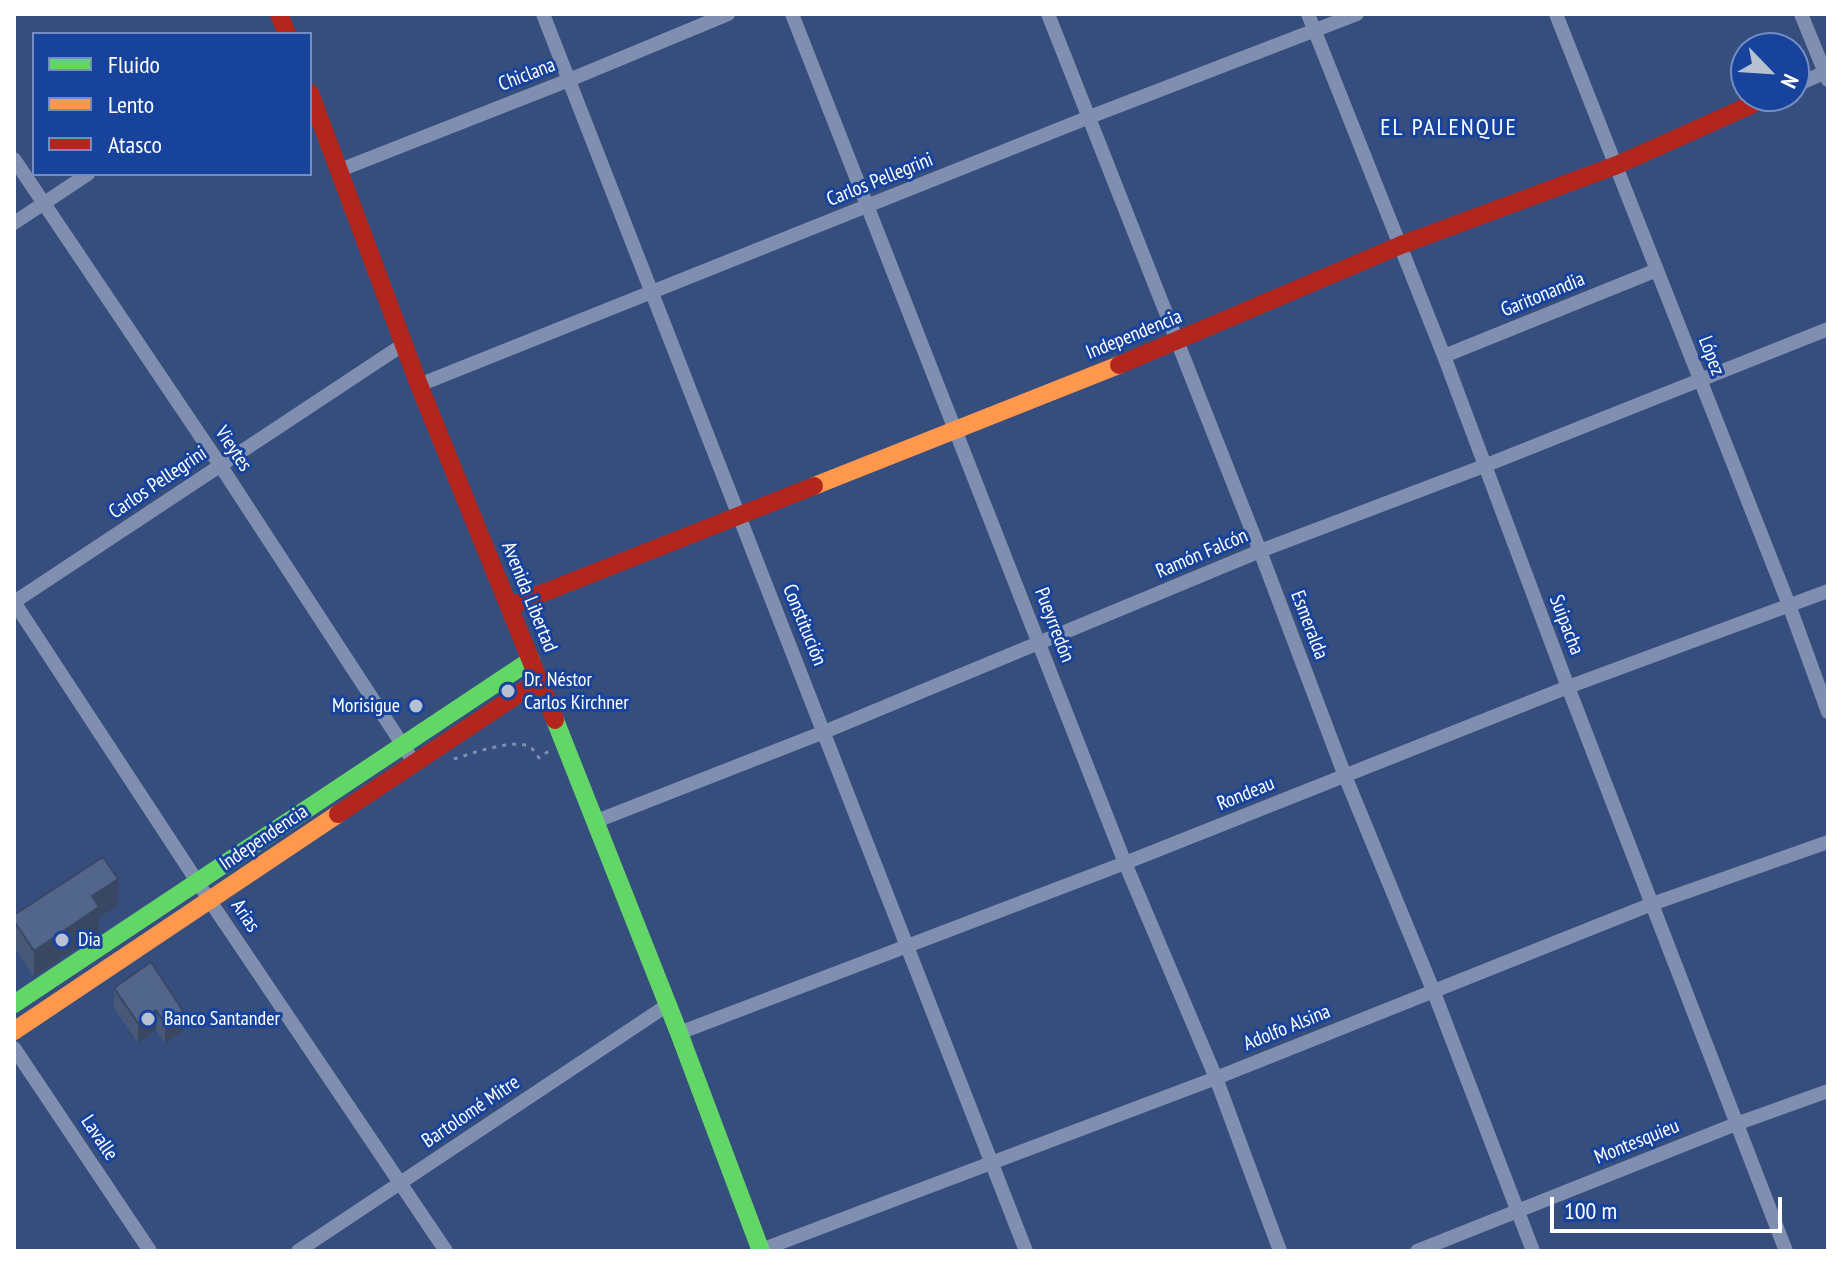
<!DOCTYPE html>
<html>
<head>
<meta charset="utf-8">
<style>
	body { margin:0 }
	#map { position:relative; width:1842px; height:1265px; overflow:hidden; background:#354e7e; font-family:"PT Sans Narrow",sans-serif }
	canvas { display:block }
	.frame { position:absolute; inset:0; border:16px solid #fff; pointer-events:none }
	.legend { position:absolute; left:32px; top:32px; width:280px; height:144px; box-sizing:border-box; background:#17439c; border:2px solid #748ec4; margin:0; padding:10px 14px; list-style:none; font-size:24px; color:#fff }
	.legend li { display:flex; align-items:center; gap:16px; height:40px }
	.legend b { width:40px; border:2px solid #748ec4 }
	.north { position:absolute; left:1730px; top:32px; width:80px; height:80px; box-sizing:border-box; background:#17439c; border:2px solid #748ec4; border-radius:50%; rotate:115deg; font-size:22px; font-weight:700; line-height:32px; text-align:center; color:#fff }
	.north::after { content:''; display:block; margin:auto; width:28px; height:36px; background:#b8c1d2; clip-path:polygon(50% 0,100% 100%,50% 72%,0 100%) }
	.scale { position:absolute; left:1550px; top:1197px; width:232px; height:36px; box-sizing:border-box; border:4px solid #fff; border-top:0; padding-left:10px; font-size:24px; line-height:28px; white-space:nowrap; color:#fff; -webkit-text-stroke:6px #17439c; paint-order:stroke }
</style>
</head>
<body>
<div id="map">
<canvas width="1842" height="1265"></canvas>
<div class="frame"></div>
<ul class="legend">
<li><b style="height:10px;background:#63d668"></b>Fluido</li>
<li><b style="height:10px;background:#ff974d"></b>Lento</li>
<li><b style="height:10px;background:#b3261e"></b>Atasco</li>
</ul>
<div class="north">N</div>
<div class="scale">100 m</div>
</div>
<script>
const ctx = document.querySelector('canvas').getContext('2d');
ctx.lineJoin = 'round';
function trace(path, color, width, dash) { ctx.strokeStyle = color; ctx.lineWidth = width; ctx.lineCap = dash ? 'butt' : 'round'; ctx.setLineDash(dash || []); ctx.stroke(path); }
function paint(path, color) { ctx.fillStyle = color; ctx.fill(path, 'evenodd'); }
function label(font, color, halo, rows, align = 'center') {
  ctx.font = font + ' "PT Sans Narrow",sans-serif'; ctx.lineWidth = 6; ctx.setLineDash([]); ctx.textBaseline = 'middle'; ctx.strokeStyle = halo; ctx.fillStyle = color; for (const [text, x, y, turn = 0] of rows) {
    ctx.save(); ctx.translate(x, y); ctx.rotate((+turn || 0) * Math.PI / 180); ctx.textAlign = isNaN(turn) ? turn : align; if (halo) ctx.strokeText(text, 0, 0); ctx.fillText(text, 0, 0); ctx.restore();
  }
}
trace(new Path2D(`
	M454 759C473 753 506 741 525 745 532 746 535 752 539 758L549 751`), '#808faf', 3, [4, 6]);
trace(new Path2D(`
	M543 14 1026 1251
	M792 14 1125 863 1216 1078 1280 1251
	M1048 14 1260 551 1345 776 1433 990 1533 1251
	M1308 14 1444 356 1568 687 1786 1251
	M1556 14 1789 605 1828 712
	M1801 14 1828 80
	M1794 86 1828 71
	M14 159 220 465 415 764
	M340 170 569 80 728 14
	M14 223 88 174
	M1444 356 1657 270
	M419 385 1087 118 1357 14
	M14 602 210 901 446 1251
	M14 602 404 344
	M594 822 824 732 1260 551 1484 466 1828 329
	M679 1033 1125 863 1568 687 1828 591
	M14 1048 150 1251
	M761 1250 1216 1078 1652 904 1828 842
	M298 1251 666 1006
	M1417 1251 1736 1124 1828 1091`), '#808faf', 14);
trace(new Path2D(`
	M555 720 679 1033 761 1251
	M14 1004 531 660`), '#63d668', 18);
trace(new Path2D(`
	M814 486 1119 365
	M14 1031 338 814`), '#ff974d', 18);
trace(new Path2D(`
	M279 14 287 34
	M310 93 419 385 555 720
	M1119 365 1401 245 1617 165 1771 96
	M510 606 814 486
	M338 814 538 681`), '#b3261e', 18);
paint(new Path2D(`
	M118 905 99 918V933L34 977 14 947V915Z
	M151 962 183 1031 165 1044 156 1030 138 1043 114 1008V988Z`), '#475878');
paint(new Path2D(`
	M118 879V905L99 918V933L34 977V951L92 896Z
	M156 1010V1030L138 1043V1023Z
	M183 1011V1031L165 1044V1024Z`), '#394762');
const building = new Path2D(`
	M103 857 118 879 92 896 99 907 34 951 14 921V915Z
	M151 962 183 1011 165 1024 156 1010 138 1023 114 988Z`);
paint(building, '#52668c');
trace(building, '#394762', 2);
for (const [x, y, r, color] of [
	[508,691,8,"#b8c1d2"],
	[416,706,8,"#b8c1d2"],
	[62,940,8,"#b8c1d2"],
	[148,1019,8,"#b8c1d2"]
]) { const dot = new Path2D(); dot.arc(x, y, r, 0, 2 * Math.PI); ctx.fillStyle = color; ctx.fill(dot); trace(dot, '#17439c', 3); }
label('20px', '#fff', '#17439c', [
	["Chiclana",527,75,-21],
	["Carlos Pellegrini",880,180,-22],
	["Garitonandia",1543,295,-22],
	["Independencia",1134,335,-22],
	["López",1711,356,69],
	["Vieytes",233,449,56],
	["Carlos Pellegrini",158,483,-34],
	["Ramón Falcón",1202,554,-23],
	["Avenida Libertad",529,597,68],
	["Constitución",804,625,68],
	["Pueyrredón",1054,625,69],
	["Esmeralda",1309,625,69],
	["Suipacha",1566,625,69],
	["Rondeau",1246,794,-22],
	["Independencia",264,838,-34],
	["Arias",245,916,56],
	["Adolfo Alsina",1287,1028,-22],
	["Bartolomé Mitre",471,1112,-34],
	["Lavalle",99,1138,56],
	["Montesquieu",1637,1142,-22]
]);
label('20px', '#fff', '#17439c', [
	["Dr. Néstor",524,680],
	["Carlos Kirchner",524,703],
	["Morisigue",400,706,"right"],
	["Dia",78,940],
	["Banco Santander",164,1019]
], 'left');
ctx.letterSpacing = '2px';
label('24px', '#fff', '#17439c', [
	["EL PALENQUE",1449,128]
]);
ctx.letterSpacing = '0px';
</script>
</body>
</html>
